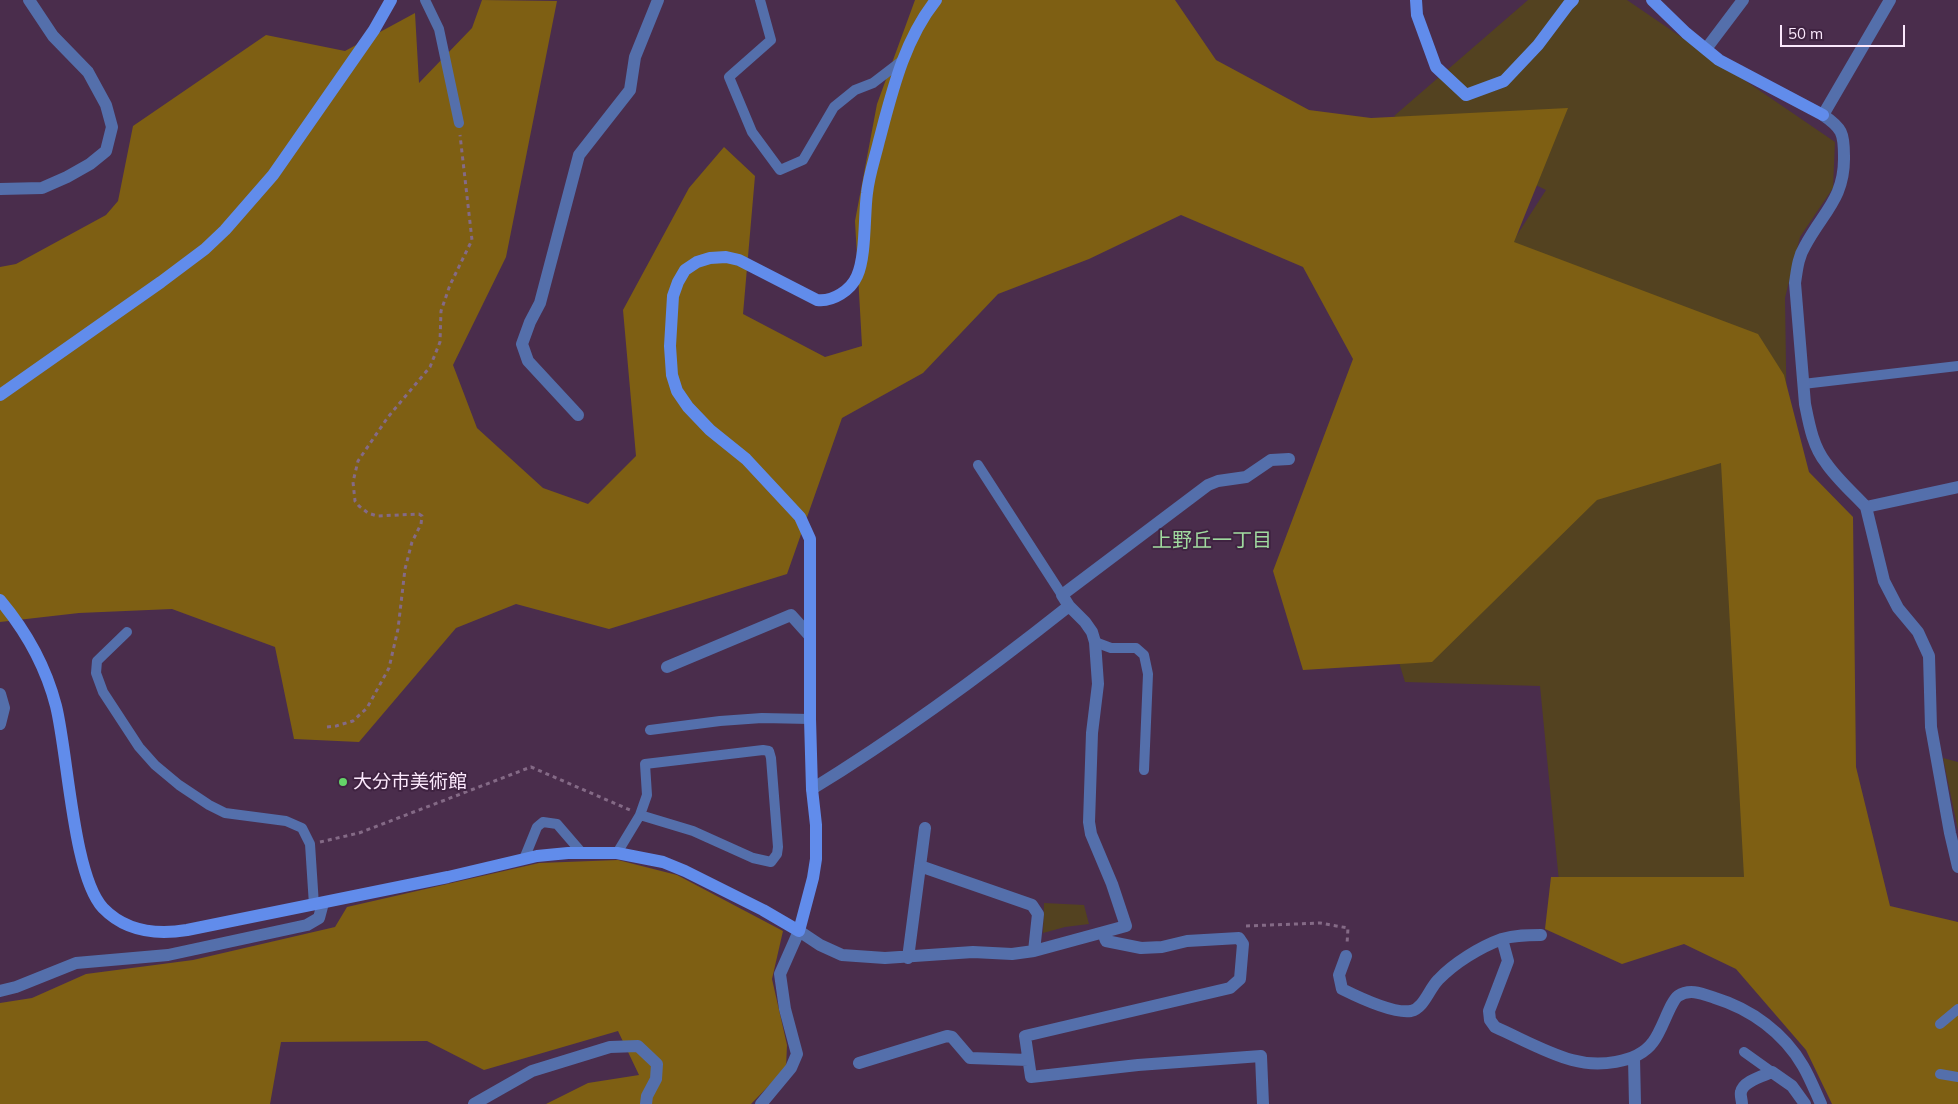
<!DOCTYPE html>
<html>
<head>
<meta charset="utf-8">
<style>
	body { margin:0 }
	#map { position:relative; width:1958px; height:1104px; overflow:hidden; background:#4a2d4c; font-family:Mulish,sans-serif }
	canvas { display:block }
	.scale { position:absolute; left:1780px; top:25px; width:125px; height:22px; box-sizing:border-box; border:2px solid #fbe8fc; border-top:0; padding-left:6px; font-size:15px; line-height:18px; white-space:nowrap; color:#fbe8fc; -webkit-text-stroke:4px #3f2341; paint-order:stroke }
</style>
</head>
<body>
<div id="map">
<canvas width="1958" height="1104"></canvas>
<div class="scale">50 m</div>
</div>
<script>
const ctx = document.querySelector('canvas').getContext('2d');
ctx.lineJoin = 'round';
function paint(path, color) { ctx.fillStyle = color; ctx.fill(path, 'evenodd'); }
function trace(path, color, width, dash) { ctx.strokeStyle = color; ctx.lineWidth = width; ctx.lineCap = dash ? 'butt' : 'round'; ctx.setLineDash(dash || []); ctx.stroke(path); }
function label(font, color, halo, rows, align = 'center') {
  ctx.font = font + ' Mulish,"Noto Sans JP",sans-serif'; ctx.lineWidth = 4; ctx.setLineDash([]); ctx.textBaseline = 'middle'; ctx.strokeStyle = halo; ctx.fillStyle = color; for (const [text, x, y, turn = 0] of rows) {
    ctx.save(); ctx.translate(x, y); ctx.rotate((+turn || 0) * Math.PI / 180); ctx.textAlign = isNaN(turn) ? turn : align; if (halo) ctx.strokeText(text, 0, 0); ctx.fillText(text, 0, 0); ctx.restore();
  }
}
paint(new Path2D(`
	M1528 0H1627L1835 142 1833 188 1800 237 1785 298 1787 434 1827 898 1560 892 1540 686 1405 682 1348 497 1546 190 1394 116Z
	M1943 758 1958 762V830Z
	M1044 903 1084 905 1089 924 1065 927 1043 933Z`), '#534220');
paint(new Path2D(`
	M482 0 557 1 506 257 453 365 477 428 543 488 588 504 636 456 623 310 689 188 724 147 755 176 743 314 825 357 862 346 855 221 877 104 915 0H1175L1216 60 1309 110 1371 118 1568 108 1514 242 1758 334 1784 375 1809 472 1853 517 1856 767 1890 906 1958 922V1104H1832L1806 1050 1736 969 1684 944 1622 964 1545 929 1551 877H1744L1721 463 1597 500 1432 662 1303 670 1273 571 1353 359 1303 267 1181 215 1089 259 998 294 923 373 842 418 787 574 609 629 516 604 456 628 359 742 294 739 275 647 172 609 79 613 0 622V267L16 264 106 215 118 201 133 126 266 35 345 51 415 13 419 83 472 28Z
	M618 860 677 875 783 931 772 979 787 1045 786 1068 751 1104H546L588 1083 639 1075 618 1031 484 1070 427 1041 281 1042 270 1104H0V1003L32 998 86 974 193 960 335 927 347 907 539 863Z`), '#7e5f13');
trace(new Path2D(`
	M327 727 336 726 353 721 367 708 389 668 398 629 405 569 412 542 421 524 422 516 419 514 377 516 368 513 359 506 355 501 353 482 358 461 388 417 430 367 440 342 441 311 450 285 472 240 460 135
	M320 842 359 833 531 767 630 810
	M1246 926 1320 923 1348 928 1347 944`), '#846a86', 3, [4, 4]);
trace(new Path2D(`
	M425 0 439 29 459 123
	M760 0 771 40 729 77 752 132 780 170 803 160 834 107 855 90 873 83 903 60
	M1803 384 1958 366
	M978 465 1062 595
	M127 632 97 661 96 673 103 692 139 747 155 765 179 785 209 805 225 813 286 821 302 828 310 844 314 905
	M1095 642 1111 648H1136L1144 655 1148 674 1144 770
	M650 730 720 721 762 718 810 719
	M617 853 640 815 693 831 753 858 771 862 777 854 778 847 771 758 769 751 763 750 645 764 647 795 640 815
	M524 859 537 827 543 822 557 824 582 853
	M1940 1024 1958 1009
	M1744 1052 1772 1072
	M1940 1074 1958 1077`), '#546fab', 10);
trace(new Path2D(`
	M1890 0 1823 115C1842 128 1844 133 1844 156 1845 198 1823 212 1805 246 1798 257 1797 270 1795 283L1805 404C1809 424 1813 447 1826 463 1837 479 1853 493 1866 507L1958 487
	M1706 49 1743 0
	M0 189 42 188 67 177 90 164 106 151 112 127 106 105 88 72 53 36 29 0
	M578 415 528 361 522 344 530 322 540 303 579 155 630 90 635 57 658 0
	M1866 507 1884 581 1898 608 1918 632 1929 656 1931 727 1950 833 1958 867
	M667 667 791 615 809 635
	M0 694 4 708 0 724
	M812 789C902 734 987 671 1069 606L1062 595 1208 485 1218 481 1246 477 1271 460 1289 459
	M920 866 1032 905 1038 914 1034 951
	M1103 933 1106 941 1141 948 1162 947 1187 941 1239 938 1243 944 1240 979 1230 988 1025 1036 1031 1077 1138 1065 1261 1056 1263 1104
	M1502 939 1508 961 1489 1011 1490 1020 1495 1027C1520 1038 1546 1053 1572 1060 1597 1067 1637 1064 1653 1042 1662 1031 1670 1002 1678 996 1690 988 1703 994 1715 998 1751 1009 1784 1033 1803 1066 1810 1078 1815 1091 1821 1104
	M1346 956 1339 975 1342 989C1358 997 1393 1014 1411 1011 1424 1008 1429 989 1438 980 1454 963 1480 947 1502 939 1515 935 1528 935 1541 935
	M908 958 925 828
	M0 991 16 987 76 963 168 955 307 925 319 918 323 903
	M1634 1058 1635 1104
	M859 1063 947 1036 952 1037 970 1058 1028 1060
	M474 1104 532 1071 610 1047 638 1046 657 1064 656 1079 647 1096 646 1104
	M761 1104 791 1068 797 1054 785 1009 780 974 799 931 820 945 842 955 885 958 973 952 1012 954 1034 951 1126 926 1112 884 1091 834 1089 822 1092 733 1098 684 1095 642 1092 632 1085 622 1069 606
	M1742 1104C1742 1100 1740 1095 1741 1092 1743 1081 1763 1076 1772 1072L1792 1086 1805 1104`), '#546fab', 12);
trace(new Path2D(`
	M1416 0 1417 15 1436 67 1466 95 1504 81 1538 45 1568 5 1573 0
	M1652 0 1686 33 1719 60 1823 115
	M0 395 161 282 205 249 225 230 273 175 374 30 391 0
	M0 600C26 631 46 667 56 706 68 754 73 876 103 908 126 932 156 935 187 930L448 877 537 856 568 853H617L663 862 685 871 763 910 799 931 813 878 816 859V825L812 789 810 719V539L800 517 746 459 710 430 688 407 677 391 672 375 670 346 673 296 678 282 685 270 697 262 710 258 726 257 739 260 817 300C833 302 851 290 857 276 866 257 864 215 867 193 869 175 875 158 879 141 892 92 904 40 936 0`), '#618ceb', 12);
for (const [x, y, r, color] of [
	[343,782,5,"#64d468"]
]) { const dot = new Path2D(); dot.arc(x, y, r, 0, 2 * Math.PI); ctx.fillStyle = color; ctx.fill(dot); trace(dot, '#3f2341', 2); }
label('19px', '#fbe8fc', '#3f2341', [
	["大分市美術館",353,782]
], 'left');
label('20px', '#a0da9f', '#3f2341', [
	["上野丘一丁目",1212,541]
]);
</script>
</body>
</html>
